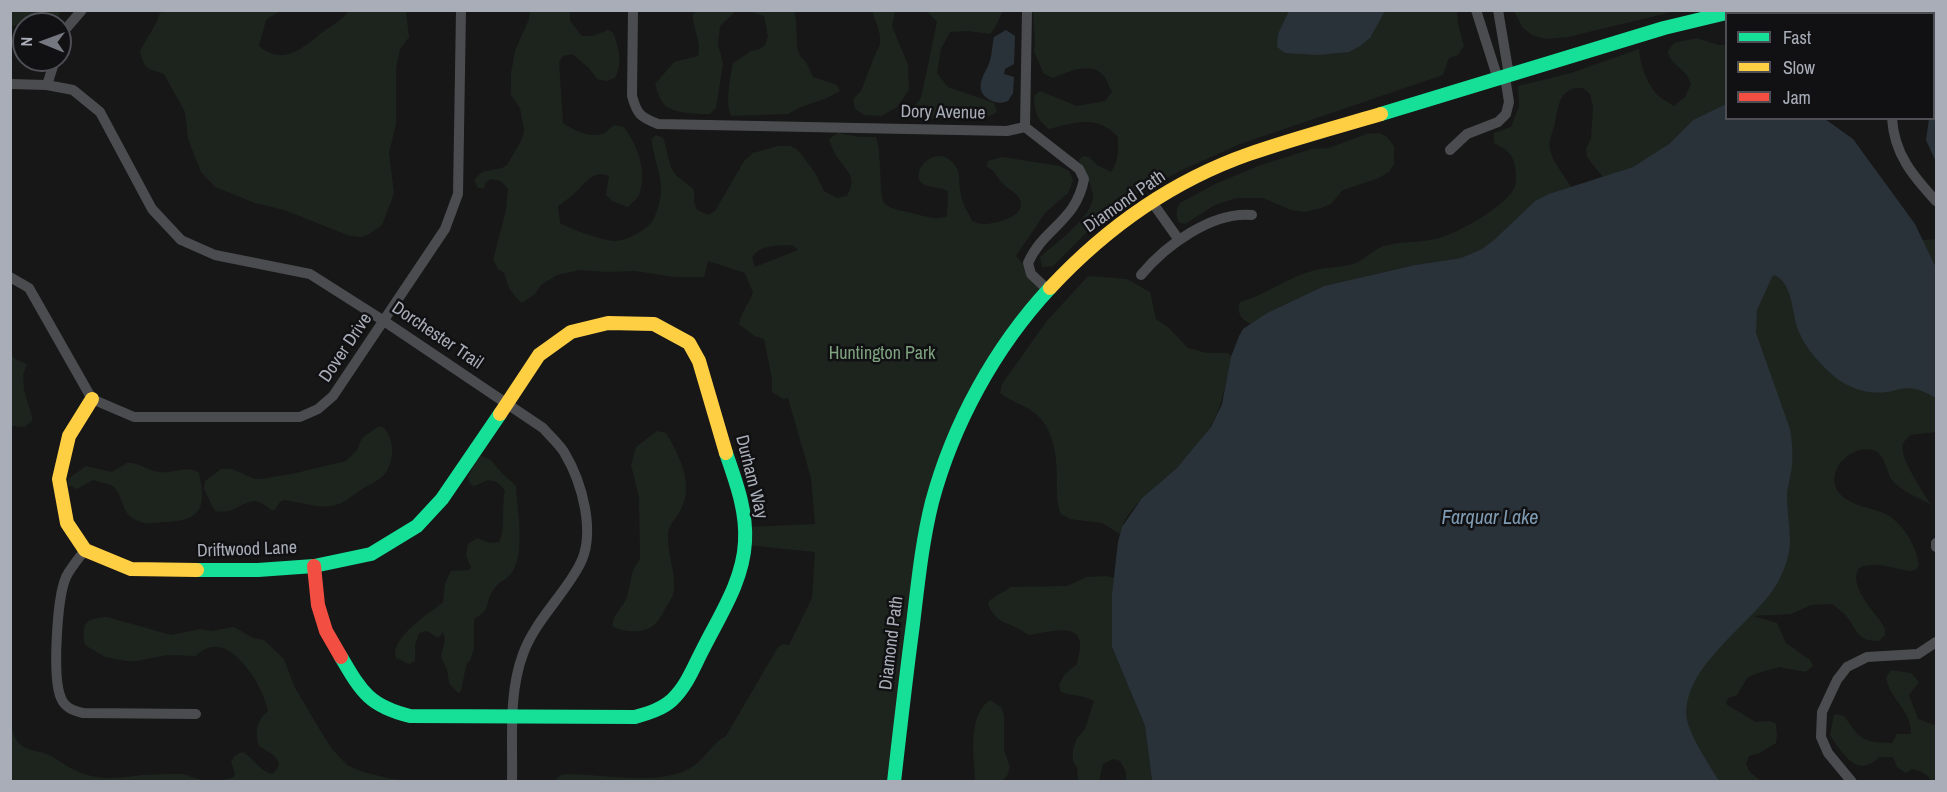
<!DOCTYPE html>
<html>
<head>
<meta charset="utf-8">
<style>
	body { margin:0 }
	#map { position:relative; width:1947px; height:792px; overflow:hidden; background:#171717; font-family:"Archivo Narrow",sans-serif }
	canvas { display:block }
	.frame { position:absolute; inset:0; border:12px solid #a8adb8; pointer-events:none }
	.legend { position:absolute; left:1725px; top:12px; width:210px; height:108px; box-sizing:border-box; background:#111113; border:2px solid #4d4f55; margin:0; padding:8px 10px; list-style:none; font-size:18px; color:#a8adb8 }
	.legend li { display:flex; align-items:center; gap:12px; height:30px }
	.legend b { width:30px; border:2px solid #4d4f55 }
	.north { position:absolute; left:12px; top:12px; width:60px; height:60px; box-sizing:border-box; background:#111113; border:2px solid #4d4f55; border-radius:50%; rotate:271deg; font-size:16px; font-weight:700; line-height:24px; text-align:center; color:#a8adb8 }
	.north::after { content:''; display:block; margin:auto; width:21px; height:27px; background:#757880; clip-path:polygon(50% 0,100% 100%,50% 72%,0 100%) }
</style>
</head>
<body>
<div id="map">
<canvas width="1947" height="792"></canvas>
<div class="frame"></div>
<ul class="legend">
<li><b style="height:8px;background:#16e098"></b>Fast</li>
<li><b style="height:8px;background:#ffcf43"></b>Slow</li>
<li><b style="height:8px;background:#f24e42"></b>Jam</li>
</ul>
<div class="north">N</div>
</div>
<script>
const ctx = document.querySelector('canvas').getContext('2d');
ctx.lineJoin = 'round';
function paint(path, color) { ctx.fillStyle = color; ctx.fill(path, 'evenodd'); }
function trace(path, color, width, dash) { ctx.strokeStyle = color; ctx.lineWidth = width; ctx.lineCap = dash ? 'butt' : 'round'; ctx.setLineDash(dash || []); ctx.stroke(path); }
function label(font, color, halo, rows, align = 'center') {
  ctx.font = font + ' "Archivo Narrow",sans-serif'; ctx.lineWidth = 5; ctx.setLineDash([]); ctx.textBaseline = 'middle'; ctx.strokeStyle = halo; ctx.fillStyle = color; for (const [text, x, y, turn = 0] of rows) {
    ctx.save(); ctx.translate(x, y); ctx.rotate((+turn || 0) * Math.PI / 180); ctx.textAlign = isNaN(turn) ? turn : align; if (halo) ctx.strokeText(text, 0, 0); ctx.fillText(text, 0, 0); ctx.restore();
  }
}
paint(new Path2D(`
	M530 10 570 11V21L582 36H592L608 30 613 32C619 48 623 63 615 78L606 81 597 79 589 68 572 54 563 56 559 62 563 123C574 130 588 138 602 134 607 133 609 128 614 125L624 127C637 145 647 170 640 192 639 198 632 202 628 207L612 201 606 195 609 176C594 169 586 182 577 191 571 197 564 201 558 206L560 223C573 230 598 239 613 241 625 242 647 230 653 220 658 211 661 198 661 188 661 171 652 156 652 138L656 135 663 138C668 149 667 164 675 174 680 179 688 184 694 190V201L697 210 708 215 715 211 744 161 753 153 778 146H790L798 150 816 174 824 191 837 198 847 196C858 176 847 172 837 157 833 151 831 145 829 139L838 133 859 137H876C882 152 879 197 884 203 890 210 906 211 915 214 925 216 937 221 947 216L948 191C940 187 933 188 925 185 905 176 935 140 954 164 962 173 958 185 961 195 962 204 969 213 972 221 973 221 980 224 981 224 993 225 1027 217 1020 200 1017 192 1009 190 1003 184 997 178 995 170 987 167L988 161 1002 157 1060 166 1069 171 1073 180 1068 193 1045 213 1016 256 1046 290 991 368 935 500 894 781H554L561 775 566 774C602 774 661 787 692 767 705 759 712 743 726 736L778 647 783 644 789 645 812 598 815 552 746 545V527L815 524 811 478 788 398 783 399 772 392V379L764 339 754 336 739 324C741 312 749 304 753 293L745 273 708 261 704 277H674L635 271 607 272 580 270 557 275 541 285 535 294 522 303C512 294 507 287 505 274L498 269 493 260 506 210 508 189 501 181 491 179 486 182 484 188H478L474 180 482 172 502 168 507 165 522 139 524 130 520 108 511 95V73L515 51 529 19ZM792 245 798 250 755 267 752 257C762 244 777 246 792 245Z
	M698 10 741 11 735 12 720 26 718 44 723 63 716 108 710 114C697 114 671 114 663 103 659 98 657 90 655 84L674 62 698 56C702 40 692 30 693 14Z
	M10 11H60L58 20 55 24 11 26Z
	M165 11H280L266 20 259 46C282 65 299 51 319 35 329 27 341 21 349 11H406L409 37 400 49 396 68V124L389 153 394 193 382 225 369 234 361 237 350 236 284 210 255 203 215 187 201 172 188 139 185 112 164 74C147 68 145 70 140 52 146 38 155 28 160 13Z
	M748 11H794L796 19 797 47 800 56 806 62 813 77 837 85 840 91 827 98 801 107 788 114 731 116C725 101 730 79 733 63L751 51 758 50 765 45 768 36 764 16Z
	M872 11H895L892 26 908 65 909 90 897 107 882 116 864 115 855 109 853 99 861 91 876 52C886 41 876 24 872 11Z
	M927 11H1003L994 29 990 34 968 31 950 32 941 49 937 73 948 87 994 103 997 112C984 123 937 117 918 119L910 117 909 112 921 98 937 22Z
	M1033 11H1457L1458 24 1464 46 1458 55 1449 58 1443 75 1240 144 1184 169 1138 193 1085 234 1053 266 1042 267 1040 257C1054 245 1095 215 1093 195 1091 181 1084 172 1079 160L1083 156 1089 157 1097 165 1111 172C1119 161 1118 150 1118 137 1096 114 1076 123 1049 129 1036 119 1035 112 1034 96L1040 91 1077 106 1105 101 1112 92C1109 87 1107 79 1103 75 1091 61 1066 72 1053 78L1044 74 1034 52 1035 42Z
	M1514 11V10L1676 11 1568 37 1545 39 1532 35 1523 28Z
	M1697 38 1718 45H1726V104L1693 120 1669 144 1647 159 1633 167 1603 177 1587 157 1586 149 1591 139 1593 108 1590 94 1583 88C1560 86 1558 106 1555 123 1553 133 1548 139 1550 150 1553 163 1565 176 1571 187L1535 201 1495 239 1482 249 1461 258 1415 265 1324 286 1267 313 1251 324C1241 320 1236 312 1240 302 1265 295 1287 278 1312 271 1325 267 1340 268 1353 264 1365 260 1372 250 1384 246 1402 241 1421 243 1439 238 1458 233 1501 208 1512 192 1516 186 1516 181 1516 174 1515 157 1510 151 1494 143V133L1511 127 1519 106 1518 86 1571 73 1639 49C1640 66 1648 87 1661 98 1665 101 1670 103 1674 106L1685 97 1691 84C1685 65 1669 66 1668 51L1674 43Z
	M1379 133 1386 136 1394 146V164L1390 171 1379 178 1343 190 1331 204 1321 208 1305 212 1291 210 1263 198H1236L1215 205 1185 224 1178 222C1176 214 1176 210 1180 203L1215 184 1261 165 1312 149 1329 148 1366 134Z
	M1936 239V432L1910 435C1908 438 1905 440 1903 443 1898 457 1924 493 1931 505 1920 498 1900 491 1892 480 1886 472 1885 453 1873 450 1848 444 1821 476 1842 496 1852 505 1869 508 1881 512 1901 519 1917 546 1919 566L1915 570 1910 571C1895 569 1871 559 1858 569 1849 590 1876 611 1885 629V635L1879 641C1857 641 1858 631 1847 617 1843 612 1837 608 1832 604L1811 605 1791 614 1753 616 1777 623 1786 643 1810 660 1813 666 1806 672 1779 667 1755 674 1747 678 1737 695 1728 698 1726 704 1756 722 1770 721 1776 724 1777 735 1776 743 1760 753 1749 756 1746 763 1749 771 1761 781H1704L1677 690 1748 265 1899 281 1923 240Z
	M1088 276 1127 279 1150 292 1156 319 1168 327 1188 348 1207 353H1227L1232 356C1226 380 1223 405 1211 426 1203 442 1189 457 1176 469 1156 488 1127 505 1120 534L1102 523 1070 519 1061 514C1057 505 1057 495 1057 486 1057 462 1056 432 1037 415 1026 405 1011 402 1000 393L1002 384 1046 322Z
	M10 353 15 359 27 364 23 375 24 390 32 417V421L25 427 11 426Z
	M379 426 384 428C394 440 395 458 386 472 380 481 368 485 359 491 351 497 342 505 331 506 315 508 300 502 284 500L280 502 275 510H271C247 487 240 517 215 511L204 489 205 481 221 469H232L255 479H261L296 473 346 461 357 450 362 438Z
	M657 431 666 433C679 455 695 485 680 511 675 520 668 525 668 535 667 554 676 572 674 591 673 597 669 602 666 607 663 612 660 619 656 623 646 634 624 633 612 626L614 618 627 598 633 570 640 559 639 497 631 465 636 447Z
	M478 456C490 456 494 464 501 472 505 477 511 481 516 486 517 510 526 553 511 574 506 580 498 582 494 589 484 603 493 608 474 619V649L470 661 468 662 466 666 461 691 458 693 449 683 447 669 441 657 445 640 443 632 438 638 427 631 419 633 415 646V661L409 664 396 658C389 638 429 614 443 602L445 583 451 571 470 570 471 567 466 556 468 544 477 538 490 543 499 542C506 531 501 506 505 490L497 482 488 480 474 486 470 484 468 477Z
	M127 463C139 462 148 471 160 472 175 474 185 464 199 473 206 506 203 520 166 522 155 523 143 525 134 519 120 512 124 492 111 485 106 483 98 482 93 480L77 489 68 485V479L86 466 112 472Z
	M1107 576 1114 578 1112 594V647L1145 726 1152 781H1126V772L1120 761 1113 759 1103 764 1099 781H1078L1077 768 1073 761V749L1077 738 1085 729 1094 701C1082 695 1073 696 1061 692L1059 685 1065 674 1077 664C1078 658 1080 651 1080 645 1081 620 1041 634 1028 635 1012 621 997 627 988 604L990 600 1011 587 1067 586 1087 577Z
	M107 617 171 635 200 629 211 631 234 627 253 638 264 640 284 659 294 686 320 730 332 749 347 765 363 772 392 779 415 781H11V725C18 755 30 746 51 756 62 762 71 770 84 774 104 781 123 777 143 775 155 774 169 774 181 774 188 774 192 778 198 779 207 781 226 781 234 777L235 773 231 762C234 756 236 754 243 752 253 758 261 772 272 774 290 761 268 752 259 746 254 731 257 720 268 711 263 684 226 624 196 656L167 655 137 661H127L105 657 85 645C81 624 85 618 107 617Z
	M1891 670 1911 673 1919 682 1909 695 1918 719 1934 725 1936 723V781H1931C1928 774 1920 771 1912 769L1906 773 1897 767 1893 757H1879C1858 780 1841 752 1830 735L1834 714 1844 716C1861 740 1861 742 1892 743L1897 734H1911C1911 708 1890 701 1886 677Z
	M990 700 1001 707 1004 716V750L1010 767 1007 776 1002 781H975C974 756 967 716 990 700Z`), '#1d241e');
paint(new Path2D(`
	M1289 11V10L1385 11 1370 38 1360 46 1349 52 1319 55 1285 53 1277 47 1278 34Z
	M1006 30 1015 36 1014 64 1005 69 1004 74 1014 77 1013 93 1008 101C1001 104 996 103 990 100 974 91 982 78 988 66 992 58 992 46 994 37Z
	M1936 92V162L1926 140 1929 119 1934 118V97Z
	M1726 104V118L1825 119 1853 139 1915 224 1936 268V398C1930 395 1922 390 1915 389 1907 387 1896 390 1888 392 1863 395 1843 386 1826 369 1815 358 1805 346 1799 332 1791 314 1794 283 1774 275L1772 277 1757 310 1756 333 1790 429C1792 441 1793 453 1792 465 1791 476 1787 487 1787 497 1788 534 1797 546 1778 582 1756 622 1679 667 1687 720 1690 736 1710 766 1719 781H1152L1145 726 1112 647V594L1118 542 1122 527 1142 498 1177 468 1211 427 1222 404 1231 357 1239 336 1243 329 1267 313 1324 286 1415 265 1461 258 1482 249 1495 239 1535 201 1549 194 1633 167 1669 144 1693 120Z`), '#2a3239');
trace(new Path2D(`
	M633 10 632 96C637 114 640 117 658 124L1007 131 1025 127 1079 169 1084 179C1076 222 1043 228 1028 263L1031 274 1048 290
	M1476 10 1498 79
	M1498 10 1509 75
	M1917 14 1918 10
	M60 44 64 31 82 10
	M10 84 47 85 73 90 100 112 152 209 181 240 215 255 310 274 384 321 543 428C550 436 559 444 564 452 582 482 597 534 579 566 563 596 535 621 523 654 508 694 513 740 512 782
	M47 85 55 60
	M1892 118C1894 154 1913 176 1936 201
	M1025 127 1027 10
	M1450 150 1467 134 1498 122 1506 114 1509 102 1505 77
	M1152 202 1179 240
	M1141 275C1165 246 1212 211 1252 215
	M10 277 29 288 92 399 134 417H300L318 409 333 396 445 229 458 194 461 10
	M1936 543V547
	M85 550C79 558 71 567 66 577 57 598 52 678 61 698 65 708 74 711 83 713L196 714
	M1852 782 1828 753 1821 737 1822 712 1837 680 1847 667 1867 657 1918 654 1936 642`), '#4b4c50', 10);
trace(new Path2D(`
	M1381 114 1664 28 1739 10
	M197 570H258L314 566 371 554 417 526 442 499 500 414
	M341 657C361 691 369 706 410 716L635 717C649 713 662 709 672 700 687 686 694 666 703 649 720 615 743 581 745 542 747 511 736 482 726 453
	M894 782C900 729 906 676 913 624 918 583 922 542 932 502 953 424 995 347 1050 288`), '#16e098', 14);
trace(new Path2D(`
	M1050 288C1105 229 1172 181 1249 154 1292 139 1337 127 1381 114
	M92 399 69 436 59 479 67 523 85 550 131 569 197 570
	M500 414 539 355 571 332 608 323 654 324 689 343 699 361 726 453`), '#ffcf43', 14);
trace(new Path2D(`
	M314 566 318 605 326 631 341 657`), '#f24e42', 14);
label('18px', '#a8adb8', '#111113', [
	["Dory Avenue",943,113,1],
	["Diamond Path",1125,202,-35],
	["Dorchester Trail",437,336,34],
	["Dover Drive",346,348,-56],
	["Durham Way",751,477,76],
	["Driftwood Lane",247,550,-2],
	["Diamond Path",892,643,-83]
]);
label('18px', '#7fa381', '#111113', [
	["Huntington Park",882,354]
]);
label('italic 20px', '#7f9bb3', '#111113', [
	["Farquar Lake",1490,519]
]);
</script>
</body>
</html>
